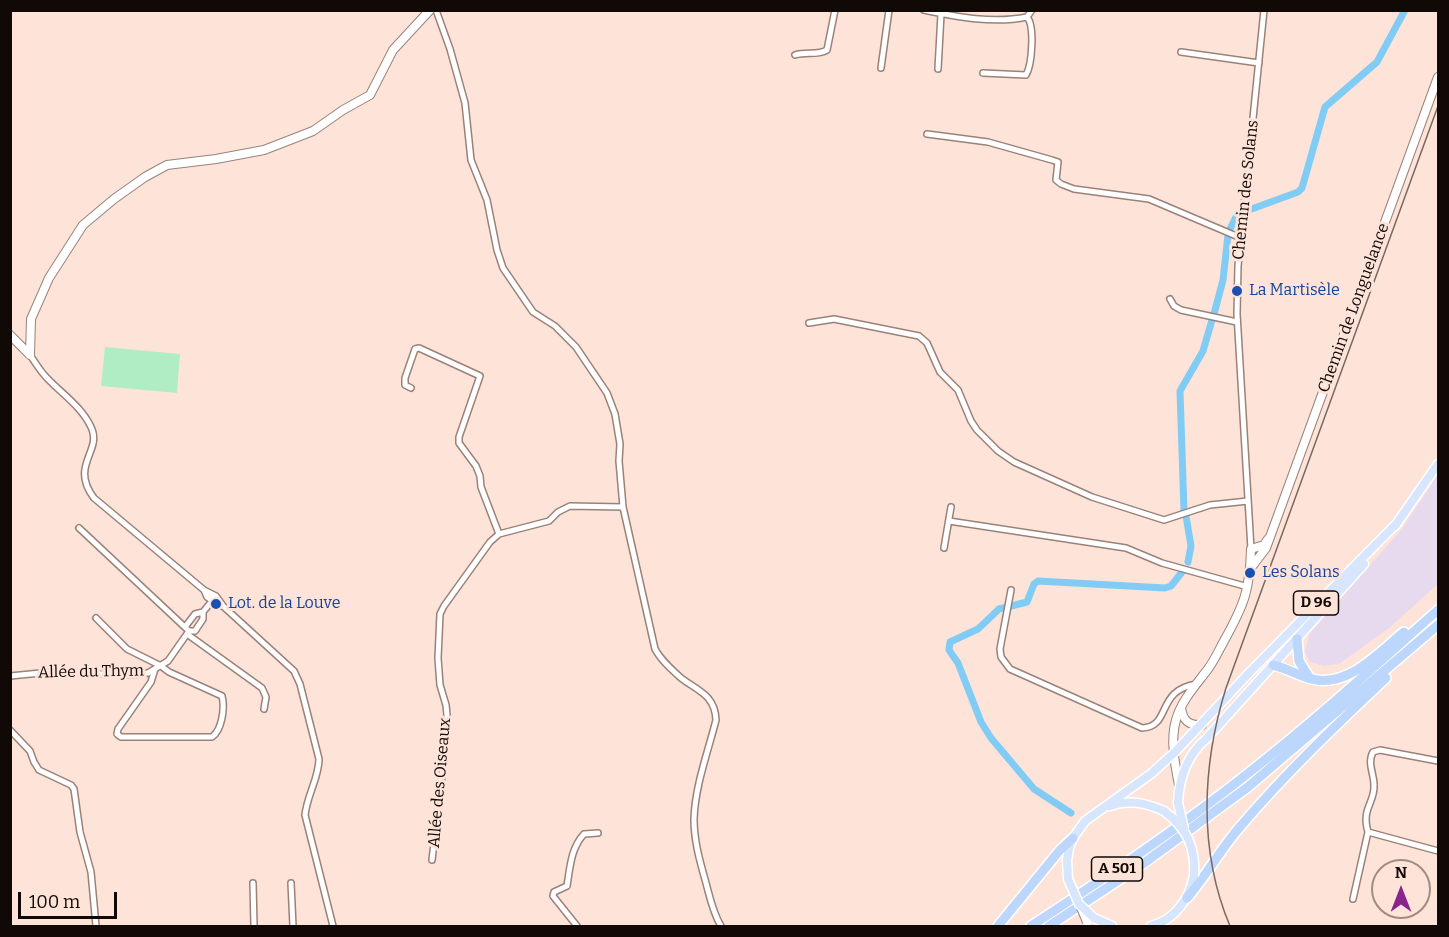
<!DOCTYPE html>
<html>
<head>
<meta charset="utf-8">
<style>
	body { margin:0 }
	#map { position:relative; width:1449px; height:937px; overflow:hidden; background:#fee3d9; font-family:Bitter,serif }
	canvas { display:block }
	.frame { position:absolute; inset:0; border:12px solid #110906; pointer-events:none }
	.north { position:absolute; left:1371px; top:859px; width:60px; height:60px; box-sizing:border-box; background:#fee3d9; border:2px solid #9f8c85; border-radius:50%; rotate:0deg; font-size:16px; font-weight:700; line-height:24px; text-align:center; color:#110906 }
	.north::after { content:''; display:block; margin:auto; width:21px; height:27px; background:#87258d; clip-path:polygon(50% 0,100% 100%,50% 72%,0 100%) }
	.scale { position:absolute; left:18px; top:892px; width:99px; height:27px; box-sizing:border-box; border:3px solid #110906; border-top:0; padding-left:8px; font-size:18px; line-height:21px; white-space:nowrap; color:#110906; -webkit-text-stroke:4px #fee3d9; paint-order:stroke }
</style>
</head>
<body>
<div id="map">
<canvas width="1449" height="937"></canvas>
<div class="frame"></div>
<div class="north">N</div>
<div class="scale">100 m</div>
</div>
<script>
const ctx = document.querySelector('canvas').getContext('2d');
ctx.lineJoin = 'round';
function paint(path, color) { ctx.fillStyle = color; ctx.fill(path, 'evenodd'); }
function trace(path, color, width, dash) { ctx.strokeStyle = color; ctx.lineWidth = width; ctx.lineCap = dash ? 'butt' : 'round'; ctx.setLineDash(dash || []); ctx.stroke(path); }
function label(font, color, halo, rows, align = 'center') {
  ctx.font = font + ' Bitter,serif'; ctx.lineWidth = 6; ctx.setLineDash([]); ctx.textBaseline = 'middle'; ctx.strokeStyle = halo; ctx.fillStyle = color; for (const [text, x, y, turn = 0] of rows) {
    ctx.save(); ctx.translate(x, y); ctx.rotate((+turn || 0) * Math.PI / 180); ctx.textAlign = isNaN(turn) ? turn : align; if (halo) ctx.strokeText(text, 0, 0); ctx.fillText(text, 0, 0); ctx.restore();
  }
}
paint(new Path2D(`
	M1438 474V584L1389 628 1339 664 1324 666 1310 662 1305 652 1309 634 1402 529Z`), '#e8daee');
paint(new Path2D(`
	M105 347 180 354 177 393 101 386Z`), '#b0edc4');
trace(new Path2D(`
	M1249 210 1298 192 1302 188 1325 107 1377 62 1405 10
	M1230 229 1236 217 1241 213
	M1214 314 1223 280 1228 235
	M1184 511 1180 391 1203 351 1212 320
	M1186 516 1191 546 1188 562
	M1071 813 1034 789 991 738 981 722 958 663 949 650 950 642 978 629 999 609 1027 602 1034 584 1038 581 1165 588 1171 586 1182 572`), '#81ccf5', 7);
const street = new Path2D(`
	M436 10 450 49 465 103 471 160 487 200 497 250 503 268 533 312 555 326 576 347 607 393 615 414 620 444 619 461 623 507 655 649C661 660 671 669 681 678 698 691 715 695 716 720 708 752 695 786 694 819 694 841 700 862 706 883 710 898 713 913 721 926
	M924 10C958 17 993 24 1027 17L1032 10
	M1181 52 1259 63
	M795 55C806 51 817 56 827 50L835 10
	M881 68 889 10
	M938 69 941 14
	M983 73 1026 75C1032 65 1035 26 1027 17
	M927 134 988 142 1052 160 1058 162 1056 180 1061 184 1074 189 1149 199 1241 238
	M1170 299 1174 306 1181 310 1237 322
	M809 323 834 319 919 336 927 343 940 372 958 390 971 421 977 430 998 451 1014 462 1092 497 1164 520 1210 505 1248 501
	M30 355C35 362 40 371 47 378 61 393 82 407 91 427 103 451 69 465 94 498L204 590 216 596 224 607 294 671 300 684 319 759C319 778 307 795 305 815L333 926
	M411 388 405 385V378L415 349 419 348 480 376 459 437V443L476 466 480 476 481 487 499 534
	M949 521 1126 548 1162 563 1248 587
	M79 528 189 631H195L203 619V612L216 596
	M944 548 951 507
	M1251 549 1237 314 1238 266 1264 10
	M204 590 207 597 222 606
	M1011 590 1000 649 1001 657 1010 669 1142 728C1172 727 1155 690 1197 684
	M96 618 127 649 161 666 169 672 222 696C225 708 222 730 212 737H121L117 734 118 729 151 682 155 669
	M185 627 195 614 203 612
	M187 634 262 688 266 697 264 709
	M10 676 51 672 132 675 148 673 168 661 189 631
	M10 730 30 751 34 762 39 770 71 785 74 789 80 832 91 872 96 926
	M1438 761 1380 750 1373 752C1367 763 1374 774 1374 785 1375 803 1361 808 1368 832L1438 851
	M432 860 448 725 446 705 440 685 438 658 440 614 444 606 490 542 499 534 549 521 558 512 570 506 623 507
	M253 883 254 926
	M291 883 293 926
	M1353 899 1368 832
	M577 926 553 896 554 892 567 886C570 867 571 848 584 834L598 833`);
const secondary = new Path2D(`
	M10 335 30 355
	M30 355 31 319 49 278 83 225 114 199 145 177 167 165 216 159 264 150 313 131 343 110 370 95 393 50 430 10
	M1250 569 1266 548 1438 77
	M1181 708C1183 721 1189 726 1202 725
	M1179 785C1175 765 1170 740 1176 720 1181 701 1196 685 1208 669 1214 661 1219 650 1224 641 1244 605 1250 590 1251 549L1264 545 1268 539`);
const primary = new Path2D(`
	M1395 526 1438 464
	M1178 803C1179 777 1187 755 1207 738L1364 564
	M1110 806C1129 799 1146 803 1164 811
	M1068 879 1067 860 1069 848 1073 838 1085 821 1152 773 1175 752 1249 673 1398 522
	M1094 918 1112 926
	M1151 926C1175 920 1189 899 1194 876`);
const highway = new Path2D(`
	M1297 639 1299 661 1309 677
	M1273 665C1286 668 1299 676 1312 679 1348 688 1378 653 1404 632
	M1187 898C1206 876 1220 850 1239 828 1284 775 1335 726 1386 678
	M998 926 1060 850 1073 838
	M1031 926C1106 877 1181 827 1251 771 1316 720 1377 664 1438 610
	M1049 926 1140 866 1248 787 1438 625`);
trace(street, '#9a8279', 8);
trace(secondary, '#9a8279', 10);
trace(primary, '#fff', 11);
trace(highway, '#fff', 12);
trace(street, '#fff', 5);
trace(secondary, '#fff', 8);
trace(primary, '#d7e6fd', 8);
trace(highway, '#bdd6fb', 9);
trace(new Path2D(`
	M1230 926C1198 850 1202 765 1226 688L1438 106`), '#786862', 1.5);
const secondaryBridge = new Path2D(`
	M1080 905 1087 922`);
const primaryBridge = new Path2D(`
	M1178 803 1184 829
	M1164 811C1187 828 1196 848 1194 876
	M1068 879 1079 904 1094 918`);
trace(secondaryBridge, '#9a8279', 10, []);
trace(primaryBridge, '#fff', 11, []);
trace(secondaryBridge, '#fff', 8);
trace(primaryBridge, '#d7e6fd', 8);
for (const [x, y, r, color] of [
	[1237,291,6,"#1a4fb4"],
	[1250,573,6,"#1a4fb4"],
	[216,604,6,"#1a4fb4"]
]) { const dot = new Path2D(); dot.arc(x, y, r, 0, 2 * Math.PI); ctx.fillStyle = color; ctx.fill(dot); trace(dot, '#fee3d9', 2); }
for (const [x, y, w] of [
	[1316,603,45],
	[1117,869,51]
]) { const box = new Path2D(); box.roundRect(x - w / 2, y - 12, w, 24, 4.5); ctx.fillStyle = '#fee3d9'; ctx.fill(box); trace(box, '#110906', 1.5); }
label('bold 15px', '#110906', null, [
	["D 96",1316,603],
	["A 501",1117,869]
]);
label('16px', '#110906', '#fee3d9', [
	["Chemin des Solans",1246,190,-84],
	["Chemin de Longuelance",1354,308,-70],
	["Allée du Thym",91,672,-1],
	["Allée des Oiseaux",440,783,-85]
]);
label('16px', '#164399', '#fee3d9', [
	["La Martisèle",1249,291],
	["Les Solans",1262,573],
	["Lot. de la Louve",228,604]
], 'left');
</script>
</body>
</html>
